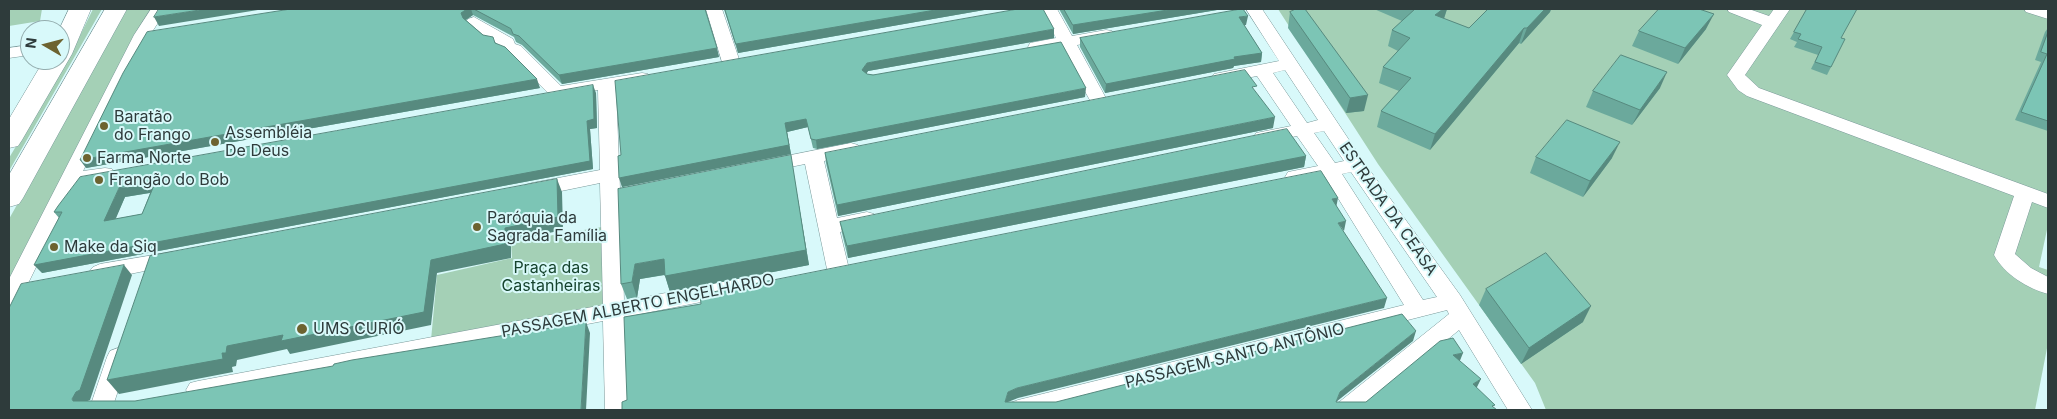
<!DOCTYPE html>
<html>
<head>
<meta charset="utf-8">
<style>
	body { margin:0 }
	#map { position:relative; width:2057px; height:419px; overflow:hidden; background:#d8f9fa; font-family:Inter,sans-serif }
	canvas { display:block }
	.frame { position:absolute; inset:0; border:10px solid #2e3b3b; pointer-events:none }
	.north { position:absolute; left:20px; top:20px; width:50px; height:50px; box-sizing:border-box; background:#d8f9fa; border:1px solid #94adae; border-radius:50%; rotate:278deg; font-size:14px; font-weight:700; line-height:20px; text-align:center; color:#2e3b3b }
	.north::after { content:''; display:block; margin:auto; width:18px; height:22px; background:#6d6330; clip-path:polygon(50% 0,100% 100%,50% 72%,0 100%) }
</style>
</head>
<body>
<div id="map">
<canvas width="2057" height="419"></canvas>
<div class="frame"></div>
<div class="north">N</div>
</div>
<script>
const ctx = document.querySelector('canvas').getContext('2d');
ctx.lineJoin = 'round';
function paint(path, color) { ctx.fillStyle = color; ctx.fill(path, 'evenodd'); }
function trace(path, color, width, dash) { ctx.strokeStyle = color; ctx.lineWidth = width; ctx.lineCap = dash ? 'butt' : 'round'; ctx.setLineDash(dash || []); ctx.stroke(path); }
function label(font, color, halo, rows, align = 'center') {
  ctx.font = font + ' Inter,sans-serif'; ctx.lineWidth = 4; ctx.setLineDash([]); ctx.textBaseline = 'middle'; ctx.strokeStyle = halo; ctx.fillStyle = color; for (const [text, x, y, turn = 0] of rows) {
    ctx.save(); ctx.translate(x, y); ctx.rotate((+turn || 0) * Math.PI / 180); ctx.textAlign = isNaN(turn) ? turn : align; if (halo) ctx.strokeText(text, 0, 0); ctx.fillText(text, 0, 0); ctx.restore();
  }
}
paint(new Path2D(`
	M9 9H42L40 21 9 26Z
	M93 9H102L9 171V158L72 52Z
	M124 9H153L136 36 9 284V219L112 36Z
	M1278 9H2048V225L2039 267 2048 270V343L2035 410H1546L1535 383 1378 164Z
	M602 227 606 309 431 340 437 275 512 258 511 242Z`), '#a4d0b6');
const minor = new Path2D(`
	M151 9H167L150 35 83 171 105 168 112 169 115 174 112 179 76 185 20 300 17 306 9 308V279L134 35Z
	M706 9H722L740 62 737 66H725L722 62Z
	M1041 9H1057L1072 36 1106 30 1112 31 1114 35 1112 39 1077 45 1107 100 1104 104H1092L1061 48 1036 52 1030 51 1028 47 1030 43 1056 38Z
	M1246 9H1262L1363 161 1460 295 1532 410H1508L1459 330 1362 410H1334L1338 403 1449 314 1447 310 1055 410H1006L1010 403 1018 400 1404 305 1325 177 1295 183 1288 182 1285 177 1288 172 1318 166 1297 136 1263 143 1256 141 1254 137 1256 133 1291 126 1257 76 1220 83 1214 82 1211 78 1214 74 1279 61ZM1285 70 1318 120 1307 123 1273 73ZM1324 131 1344 161 1335 163 1314 133ZM1351 172 1437 297 1423 300 1342 174Z
	M1727 9H1749L1769 16 1774 9H1790L1745 75 1759 88 2048 194V208L2032 202 2015 254 2031 268 2048 277V294C2027 288 2005 275 1994 255L2014 196 1747 96 1738 90 1727 75 1762 25 1729 12Z
	M2024 9H2048V19L2026 12Z
	M474 17 513 39 515 44 521 46 561 86 642 73 648 74 651 78 648 82 616 87 620 189 645 184 652 186 655 191 652 196 621 203 624 301 754 276 762 278 765 284 762 290 625 317 629 410H605L603 321 198 399 190 397 186 390 190 383 198 381 603 305 600 183 532 197 525 195 522 190 525 185 532 183 600 170 598 90 557 97 551 96 509 54 499 50 498 44 488 42 468 25 466 22 468 19Z
	M30 45V55L9 58V48Z
	M851 143 858 145 860 149 858 153 824 161 837 218 867 212 874 214 877 219 874 224 840 232 849 269 845 274 838 277 831 274 827 269 805 164 766 172 759 170 756 166 759 162 766 160Z
	M172 252 179 254 182 259 179 264 100 280 93 277 89 272 93 267 100 264Z
	M118 348 126 351 129 357 112 409 89 410 107 357 110 351Z`);
const primary = new Path2D(`
	M69 9H91L72 54 22 140 18 146 9 148V119L44 60H60L59 30Z
	M105 9H127L23 198 19 204 9 207V175Z`);
trace(minor, '#799899', 1);
trace(primary, '#799899', 1);
paint(minor, '#fff');
paint(primary, '#fff');
paint(new Path2D(`
	M291 9H705L719 57 562 84 522 45 516 42 514 37 473 15 466 20 483 35 496 43 540 88 86 168Z
	M724 9H990L738 53Z
	M1018 9 1054 38 868 71 866 74 1085 97 817 149 813 148 808 127 787 132 791 154 622 187 618 156Z
	M1059 9H1223L1073 34Z
	M1374 9H1447L1444 19 1469 28 1488 9H1551L1550 12 1521 44 1519 43 1430 150 1377 127 1381 111 1399 91 1379 83 1383 67 1398 51 1388 46 1392 30 1402 21Z
	M1807 9 1841 38 1831 67 1827 75 1811 69 1818 55 1794 47 1797 42 1790 39Z
	M1290 12 1364 111 1346 113 1288 28Z
	M1244 25 1262 53 1261 62 1234 66 1233 68 1105 93 1080 47V38L1246 25Z
	M2048 28V131L2015 120 2041 62 2035 60 2045 32Z
	M1706 29 1678 64 1632 46 1639 31Z
	M1660 88 1632 125 1586 107 1593 91Z
	M596 93 597 128 590 129 593 169 42 273 59 218 54 212ZM150 193 142 214 115 219 125 197Z
	M1273 128 838 216 826 163 825 153Z
	M1306 156 1304 167 848 258 842 233 840 222Z
	M1536 157 1612 158 1583 197 1530 173Z
	M793 170 809 265 670 292 665 275 640 279 637 298 627 299 621 284Z
	M1486 289 1583 322 1521 364 1479 305Z`), '#6ba99c');
paint(new Path2D(`
	M206 9H264L159 26 154 17Z
	M467 9H471L473 15 464 21 461 13Z
	M941 9H990L738 53 736 44Z
	M1174 9H1223L1073 34V25Z
	M1443 9H1447L1443 21 1435 15Z
	M1545 9H1551L1550 12 1521 44 1527 28Z
	M1714 14 1706 29 1678 64 1685 48Z
	M1248 16 1246 25 1238 26 1239 17Z
	M1524 28 1519 43 1430 150 1435 134Z
	M1054 29V38L868 71 864 78 862 70 867 63Z
	M717 48 719 57 562 84 559 75Z
	M1262 53 1261 62 1234 66 1233 68 1105 93 1106 84 1234 57Z
	M1667 72 1660 88 1632 125 1640 110Z
	M537 79 540 88 86 168 80 160Z
	M593 85 596 93 597 128 590 129 593 169 42 273 34 265 587 121Z
	M1086 88 1085 97 817 149 816 140Z
	M1368 95 1364 111 1346 113 1350 98Z
	M1275 117 1273 128 838 216 837 205Z
	M806 119 808 127 787 132 791 154 622 187 619 178 785 123Z
	M1620 142 1612 158 1583 197 1590 181Z
	M1306 156 1304 167 848 258 847 246Z
	M793 170 809 265 670 292 665 276Z
	M557 179 562 192 563 230 511 241V258L437 273 431 325 290 354 287 349 237 360 236 366 232 367 233 372 119 394 107 380 222 353 227 346 505 228Z
	M155 183 161 191 125 197 111 230 104 221 119 188Z
	M1338 198 1336 208 1332 199Z
	M1346 221 1344 231 1338 223Z
	M664 259 669 274 640 279 637 298 632 282 635 264Z
	M124 265 132 275 90 400 85 402 73 401 72 399Z
	M1387 298 1384 308 1018 398 1008 402H1005L1008 392 1017 388Z
	M1591 306 1583 322 1521 364 1529 348Z
	M586 322 590 333 586 410H581Z
	M1416 331 1413 341 1336 402 1340 392Z
	M1463 353 1459 363 1453 355Z
	M1481 379 1476 389 1473 384Z`), '#578a7f');
const building = new Path2D(`
	M159 9H206L154 17Z
	M291 9H467L461 13 463 18 483 35 493 37 495 43 505 47 537 79 80 160 123 73 147 32Z
	M474 9H705L717 48 559 75 519 36 513 34 511 29Z
	M725 9H941L736 44Z
	M1018 9H1043L1054 29 867 63 862 70 867 74 873 75 1061 42 1086 88 816 140 811 139 806 119 785 123 789 145 619 178 618 156 621 155 615 81Z
	M1064 9H1174L1073 25Z
	M1241 9H1243L1248 16 1239 17 1262 53 1234 57 1235 59 1106 84 1080 38Z
	M1296 9H1305L1368 95 1350 98 1290 12Z
	M1414 9H1443L1435 15 1469 28 1488 9H1545L1527 28H1524L1435 134 1381 111 1411 78 1383 67 1410 38 1392 30 1415 9Z
	M1659 9H1699L1714 14 1685 48 1639 31Z
	M1807 9H1857L1841 38 1845 39 1831 67 1815 62 1822 47 1798 39 1801 34 1794 32Z
	M2048 32V121L2021 112 2047 54 2041 52Z
	M1621 55 1667 72 1640 110 1593 91Z
	M1245 70 1257 86 1252 87 1275 117 837 205 825 153Z
	M593 85 594 119 587 121 590 161 34 265 62 212H54L58 206 80 177ZM155 183 142 214 104 221 119 188Z
	M1567 120 1620 142 1590 181 1536 157Z
	M1287 129 1306 156 847 246 840 222Z
	M791 155 806 250 665 276 664 259 635 264 632 282 621 284 618 189Z
	M1321 171 1338 198 1332 199 1346 221 1338 223 1387 298 1017 388 1008 392 1005 402H1056L1402 314 1416 331 1340 392 1336 402H1366L1440 341 1453 338 1463 353 1453 355 1481 379 1473 384 1495 405 1492 406 1497 410H622V402L627 400 624 317 701 304 700 295Z
	M557 179 558 217 505 228V244L431 260 424 312 281 341 283 335 227 346 226 353H222L223 359 107 380 150 256Z
	M1546 253 1591 306 1529 348 1486 289Z
	M124 265 80 390 76 392 72 399 73 401H135L333 366 334 364 352 360 586 322 581 410H9V308L21 284Z`);
paint(building, '#7cc5b5');
trace(building, '#578a7f', 1);
for (const [x, y, r, color] of [
	[104,126,5,"#6d6330"],
	[215,142,5,"#6d6330"],
	[87,158,5,"#6d6330"],
	[99,180,5,"#6d6330"],
	[477,227,5,"#6d6330"],
	[54,247,5,"#6d6330"],
	[302,329,6,"#6d6330"]
]) { const dot = new Path2D(); dot.arc(x, y, r, 0, 2 * Math.PI); ctx.fillStyle = color; ctx.fill(dot); trace(dot, '#d8f9fa', 2); }
label('16px', '#2e3b3b', '#d8f9fa', [
	["Baratão",114,117],
	["do Frango",114,135],
	["Assembléia",225,133],
	["De Deus",225,151],
	["Farma Norte",97,158],
	["Frangão do Bob",109,180],
	["Paróquia da",487,218],
	["Sagrada Família",487,236],
	["Make da Siq",64,247],
	["UMS CURIÓ",313,329]
], 'left');
label('16px', '#2e3b3b', '#d8f9fa', [
	["ESTRADA DA CEASA",1388,209,55],
	["PASSAGEM ALBERTO ENGELHARDO",638,306,-11],
	["PASSAGEM SANTO ANTÔNIO",1235,356,-14]
]);
label('16px', '#15432d', '#d8f9fa', [
	["Praça das",551,268],
	["Castanheiras",551,286]
]);
</script>
</body>
</html>
